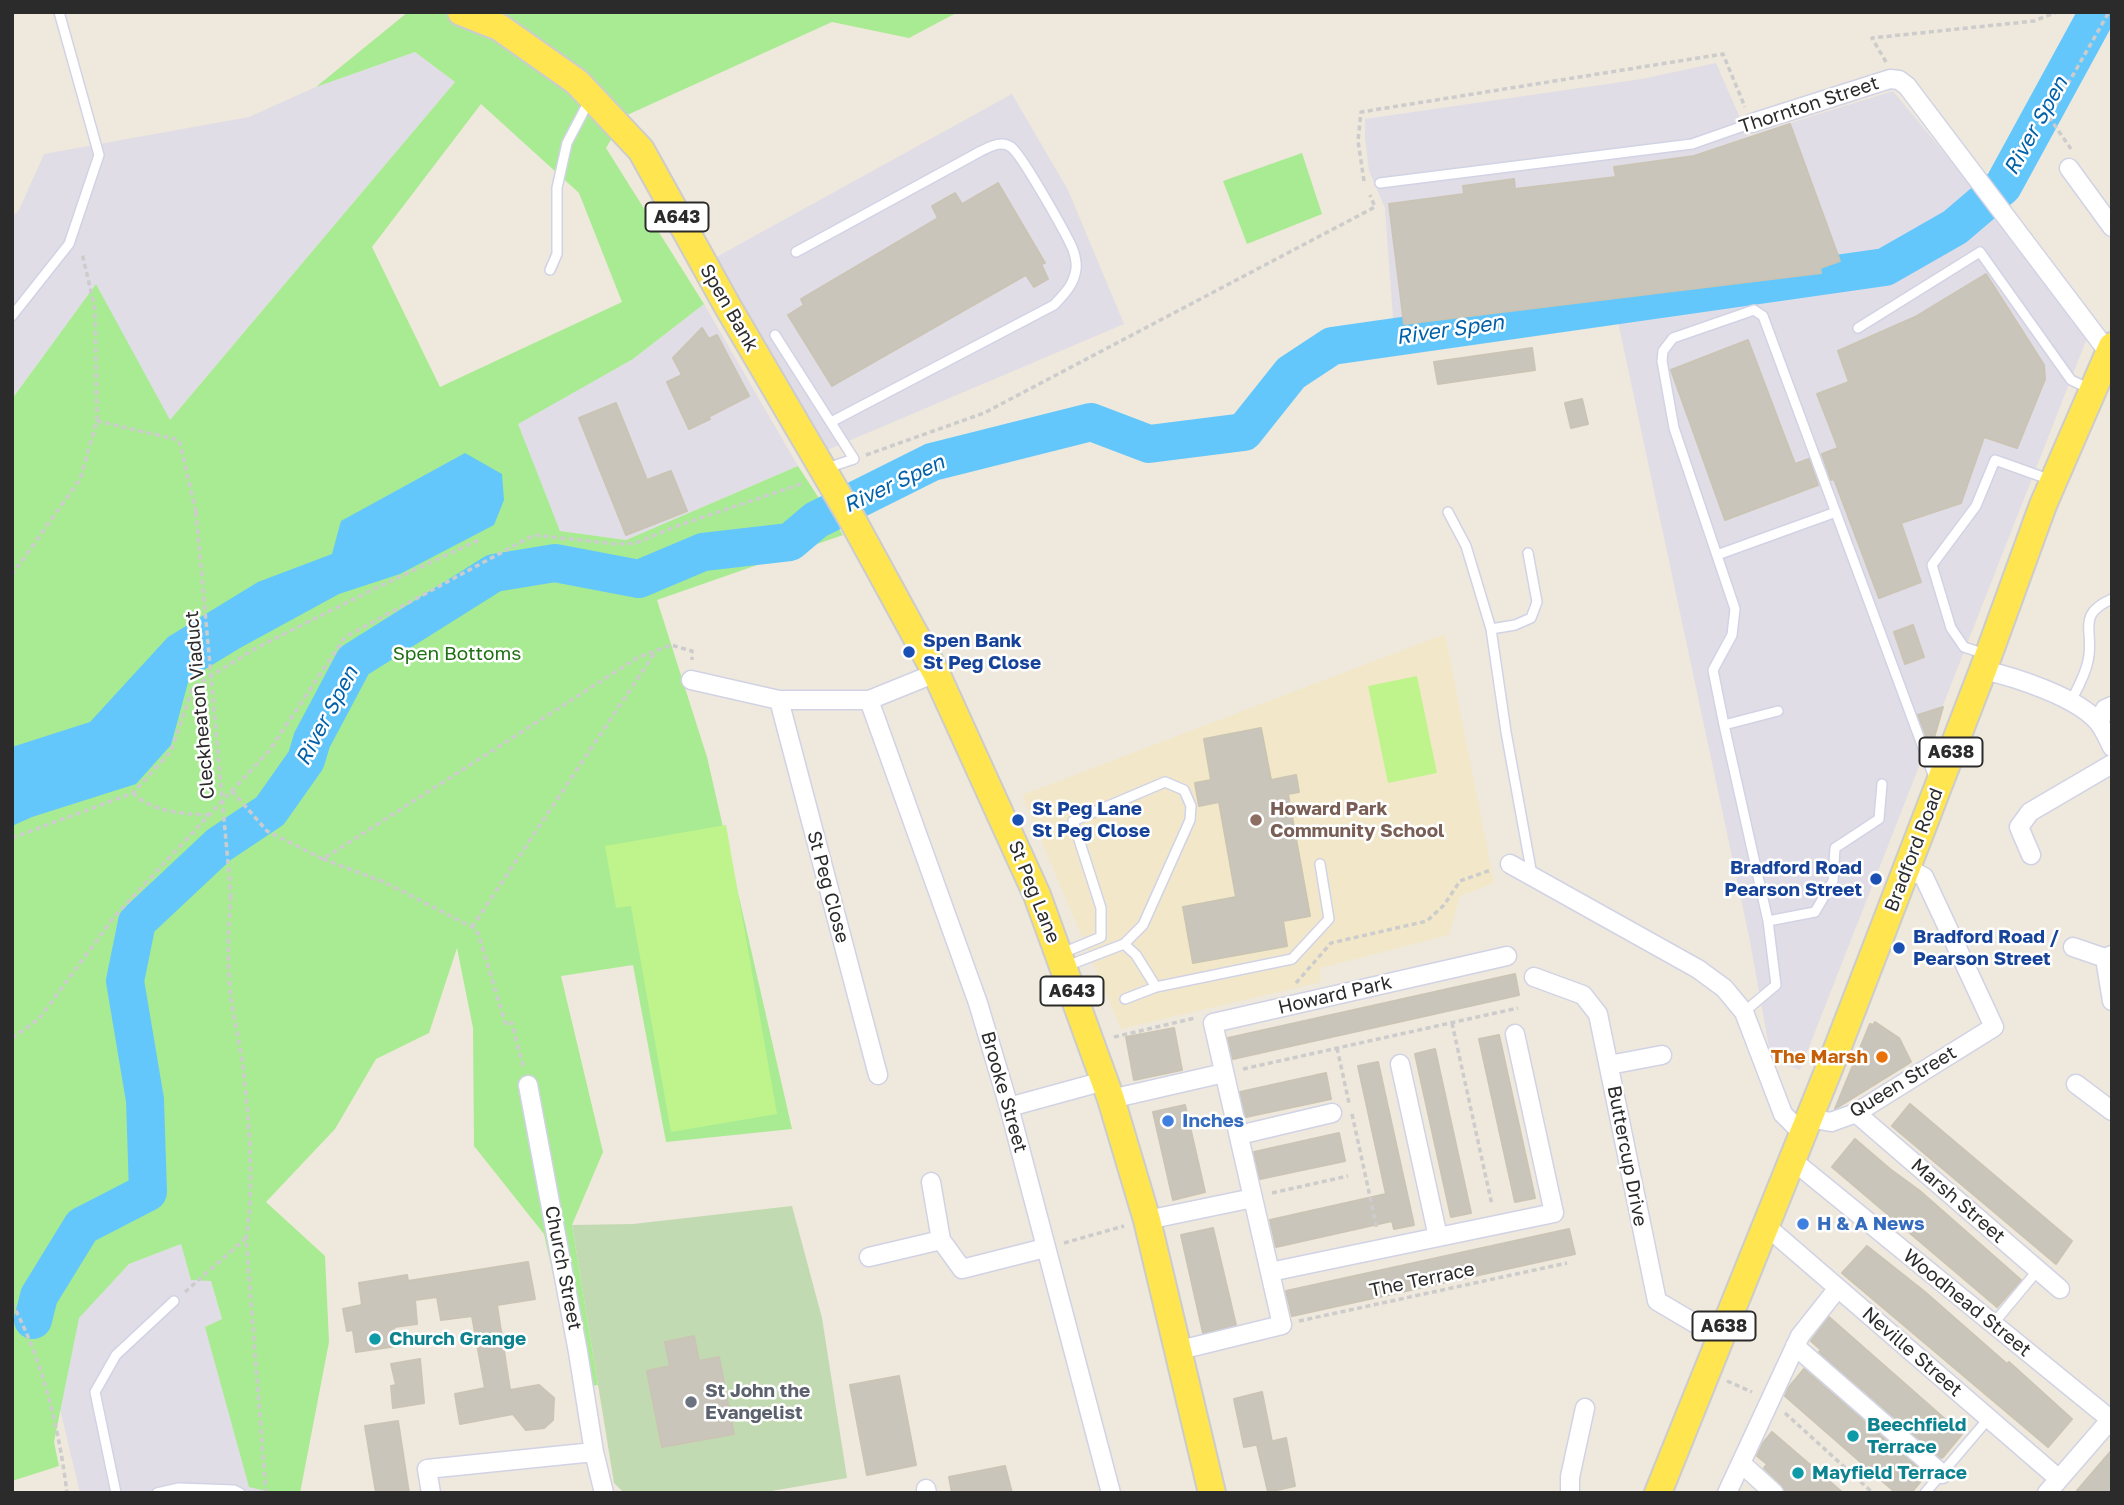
<!DOCTYPE html>
<html>
<head>
<meta charset="utf-8">
<style>
	body { margin:0 }
	#map { position:relative; width:2124px; height:1505px; overflow:hidden; background:#efe8dc; font-family:"Golos Text",sans-serif }
	canvas { display:block }
	.frame { position:absolute; inset:0; border:14px solid #2b2b2b; pointer-events:none }
</style>
</head>
<body>
<div id="map">
<canvas width="2124" height="1505"></canvas>
<div class="frame"></div>
</div>
<script>
const ctx = document.querySelector('canvas').getContext('2d');
ctx.lineJoin = 'round';
function paint(path, color) { ctx.fillStyle = color; ctx.fill(path, 'evenodd'); }
function trace(path, color, width, dash) { ctx.strokeStyle = color; ctx.lineWidth = width; ctx.lineCap = dash ? 'butt' : 'round'; ctx.setLineDash(dash || []); ctx.stroke(path); }
function label(font, color, halo, rows, align = 'center') {
  ctx.font = font + ' "Golos Text",sans-serif'; ctx.lineWidth = 5; ctx.setLineDash([]); ctx.textBaseline = 'middle'; ctx.strokeStyle = halo; ctx.fillStyle = color; for (const [text, x, y, turn = 0] of rows) {
    ctx.save(); ctx.translate(x, y); ctx.rotate((+turn || 0) * Math.PI / 180); ctx.textAlign = isNaN(turn) ? turn : align; if (halo) ctx.strokeText(text, 0, 0); ctx.fillText(text, 0, 0); ctx.restore();
  }
}
paint(new Path2D(`
	M415 52 455 82 169 421 96 284 12 399V217L19 210 44 154 249 117 316 87Z
	M1716 63 1748 136 1893 91 1992 211 2087 338 1800 1070 1771 1059 1750 941 1614 303 1394 332 1385 208 1369 171 1365 137V119L1642 79Z
	M1012 94 1068 190 1124 324 825 451 711 260Z
	M704 304 798 466 626 540 560 531 517 424 633 359Z
	M181 1244 191 1279 211 1280 222 1320 205 1327 275 1493H80L60 1409 78 1318 129 1264Z`), '#e0dde6');
paint(new Path2D(`
	M1445 634 1494 883 1460 896 1449 935 1320 968 1321 982 1121 1029 1022 795Z`), '#f2e8c9');
paint(new Path2D(`
	M408 12H958L909 38 832 22 625 116 606 148 704 304 633 359 518 424 560 531 626 540 798 466 843 535 657 600 707 757 792 1129 666 1142 633 965 561 976 603 1152 572 1225 598 1385 578 1388 544 1234 474 1146 473 1028 457 948 429 1033 376 1059 335 1129 266 1202 325 1256 329 1342 300 1493H275L249 1487 205 1327 222 1319 211 1281 191 1280 181 1244 129 1264 79 1318 54 1442 59 1466 12 1481V399L96 284 170 420 455 82 415 52 316 87ZM481 104 579 193 622 302 440 387 372 247Z
	M1302 153 1322 214 1247 244 1223 181Z`), '#a9eb92');
paint(new Path2D(`
	M792 1206 822 1318 847 1478 760 1493H624L614 1483 572 1225 633 1224Z`), '#c2dab1');
paint(new Path2D(`
	M1417 676 1437 773 1388 783 1368 686Z
	M726 825 777 1114 671 1132 631 906 616 908 605 846Z`), '#bff48d');
paint(new Path2D(`
	M465 453 502 474 504 500 494 525 400 574 339 594 240 648 189 679 171 745 136 784 32 817 12 826V747L90 722 168 637 258 582 332 554 341 521Z`), '#63c7fc');
trace(new Path2D(`
	M33 1320 39 1296 82 1226 148 1192 145 1100 125 981 137 922 219 845 270 811 306 760 312 740 354 661 494 573 555 563 639 579 703 552 790 542 816 520 932 462 1091 422 1149 444 1244 432 1291 373 1332 346 1885 267 1955 227 2003 186 2098 12`), '#63c7fc', 38);
const building = new Path2D(`
	M1790 124 1840 261 1820 268 1821 273 1404 324 1389 204 1464 194 1463 186 1514 179 1515 189 1616 177 1614 167 1694 156Z
	M998 183 1045 263 1041 264 1048 279 1034 287 1026 275 832 386 788 315 804 305 801 299 938 218 932 206 955 193 962 204Z
	M1986 274 2044 365 2045 379 2017 448 1984 437 1961 503 1901 523 1921 582 1879 598 1834 479 1831 480 1822 454 1838 448 1817 394 1849 382 1838 351 1915 317Z
	M702 328 709 339 717 335 749 396 708 417 710 419 689 429 667 382 682 375 673 358Z
	M1748 340 1795 464 1809 459 1818 485 1725 520 1671 370Z
	M1532 348 1535 370 1438 384 1434 362Z
	M1582 399 1588 424 1571 428 1565 403Z
	M616 403 647 480 671 471 687 511 626 535 579 418Z
	M1913 625 1924 657 1905 664 1894 632Z
	M1943 707 1931 748 1918 715Z
	M1261 728 1271 780 1296 775 1299 792 1288 794 1310 916 1283 921 1287 946 1193 963 1183 907 1236 897 1219 802 1199 806 1195 783 1211 780 1204 739Z
	M1515 974 1519 995 1233 1059 1228 1038Z
	M1875 1022 1899 1038 1911 1062 1835 1109 1870 1024 1873 1025Z
	M1174 1028 1182 1070 1134 1080 1126 1037Z
	M1499 1035 1535 1198 1515 1202 1479 1039Z
	M1435 1049 1471 1213 1451 1217 1415 1054Z
	M1378 1062 1414 1225 1394 1229 1392 1221 1276 1247 1270 1220 1386 1194 1358 1066Z
	M1326 1073 1331 1099 1246 1117 1240 1092Z
	M1910 1104 2072 1241 2056 1264 1892 1126Z
	M1185 1105 1205 1192 1173 1200 1153 1112Z
	M1339 1133 1345 1161 1260 1179 1254 1152Z
	M1855 1139 1890 1169 1920 1191 2021 1280 1997 1307 1832 1167Z
	M1213 1228 1236 1325 1203 1333 1181 1235Z
	M1569 1229 1575 1254 1292 1316 1286 1291Z
	M1867 1246 1925 1292 2007 1364 2009 1362 2072 1419 2048 1447 1842 1273Z
	M528 1262 535 1299 497 1305 510 1390 539 1385 554 1398 553 1420 544 1428 526 1430 513 1414 460 1424 455 1394 485 1388 472 1316 441 1320 437 1297 415 1300 417 1324 394 1327 397 1346 356 1352 353 1330 347 1331 343 1309 362 1305 359 1283 407 1275 408 1281Z
	M1829 1317 1962 1434 1943 1457 1941 1458 1819 1352 1821 1350 1811 1341Z
	M694 1336 699 1361 719 1357 734 1434 662 1447 647 1371 670 1366 665 1342Z
	M420 1359 424 1403 393 1408 391 1386 396 1385 391 1364Z
	M1804 1369 1926 1475 1911 1493H1896L1785 1396 1789 1387Z
	M899 1376 916 1465 867 1475 850 1385Z
	M1262 1392 1272 1442 1244 1447 1234 1399Z
	M398 1421 409 1493H376L365 1426Z
	M1772 1432 1843 1493H1785L1782 1485 1764 1468 1767 1464 1757 1456 1763 1443Z
	M1286 1438 1295 1486 1268 1492 1257 1445Z
	M2112 1450V1493H2075Z
	M1005 1466 1012 1493H952L949 1477Z`);
paint(building, '#cac5bb');
trace(building, '#cac4b5', 2);
const lane = new Path2D(`
	M1380 183 1692 144 1752 123
	M796 252 981 151C990 147 1001 140 1011 147 1022 155 1062 227 1070 243 1074 250 1077 262 1076 269 1074 285 1064 294 1054 305L831 422
	M550 270 557 254V188L567 143 590 99
	M12 316 69 244 99 155 59 12
	M1858 328 1980 252 2071 380 2090 389
	M775 335 854 459 824 469
	M1448 512 1466 546 1491 629 1506 732 1532 875
	M1717 555 1836 512
	M1491 629 1515 625 1531 618 1537 602 1528 553
	M1985 654 1964 647 1951 628 1932 565 1976 506 1995 460 2051 480
	M2070 703C2077 689 2085 676 2088 661 2095 631 2075 615 2112 599
	M1724 725 1713 670 1732 635 1735 609 1674 428 1662 361 1663 351 1673 338 1754 310 1763 316 1935 780
	M1768 921 1724 725 1778 711
	M1124 944 1136 955 1156 987
	M1060 954 1101 937V908L1073 821 1165 782 1184 790 1191 806 1190 820 1143 925 1124 944 1064 967
	M1125 999 1156 987 1292 959 1329 919 1320 864
	M1744 1012 1776 985 1768 921 1815 912 1833 881 1835 848 1879 819 1882 784
	M1993 1324 2038 1270
	M116 1493 95 1392 116 1355 174 1301
	M157 1493 179 1488 234 1490 240 1493
	M1925 1493 1989 1418`);
const street = new Path2D(`
	M1752 123 1890 79 1899 80 1907 86 2109 353
	M2069 168 2112 227
	M1983 670C2015 677 2077 697 2098 722 2104 729 2108 739 2112 747
	M691 680 779 700
	M869 700 978 1003 1009 1107 1111 1493
	M2099 723 2105 709 2112 706
	M2031 855 2019 827 2030 812 2112 764
	M1510 864 1698 969 1724 988 1744 1012 1783 1114 1802 1133
	M2073 947 2105 958
	M2112 955 2105 958 2112 1001
	M1534 977 1583 995 1598 1014 1657 1301 1720 1338
	M1400 1064 1438 1237
	M1609 1065 1662 1055
	M878 1075 779 700H869L936 673
	M2076 1084 2112 1111
	M528 1085 578 1352 594 1452 604 1493
	M1111 1099 1224 1073
	M1009 1107 1104 1081
	M1856 1113 2060 1289
	M1808 1118 1831 1122 1856 1113 1994 1027 1924 877 1907 868
	M1239 1135 1332 1113
	M1791 1159 2110 1419
	M931 1182 941 1240 962 1269 1045 1248
	M1147 1220 1253 1198
	M1765 1225 2059 1479
	M869 1257 941 1240
	M1270 1272 1554 1213 1515 1034
	M1795 1346 1942 1474
	M1180 1350 1282 1325 1213 1023 1507 956
	M1741 1463 1774 1493
	M926 1489 927 1493
	M431 1493 427 1469 594 1452
	M1570 1493V1477L1585 1408
	M1727 1493 1800 1336 1838 1288
	M2047 1493 2112 1418`);
const primary = new Path2D(`
	M461 12 499 27 577 82 641 150 728 307 852 519 936 673 1037 895 1111 1099 1147 1220 1212 1493
	M1658 1493 1839 1044 1983 670 2043 505 2112 346`);
trace(lane, '#d1d3e5', 12);
trace(street, '#d1d3e5', 21);
trace(primary, '#ccc', 30);
trace(new Path2D(`
	M1886 62 1872 38 2034 21 2057 12
	M2071 149 2049 117 2109 12
	M1364 181 1358 141 1361 112 1723 54 1745 107
	M97 421 179 440 196 512
	M866 455 984 413 1375 207 1370 195
	M12 575 80 479 97 421 95 309 82 253
	M232 791 267 831 323 859 637 658 671 645 692 651V660
	M133 793C152 812 183 814 209 815
	M12 838 133 793 171 751 193 687 258 647 378 587 481 539
	M323 859 384 882 472 927 478 933 506 1025 512 1023 523 1066
	M231 896C228 929 227 965 231 998 234 1021 240 1044 243 1067 249 1121 255 1185 246 1238L266 1493
	M472 927 654 654
	M1296 983 1331 943 1427 921 1444 905 1460 881 1491 870
	M1452 1023 1492 1205
	M1114 1037 1195 1018
	M12 1038 39 1019 114 917 269 751 345 637 534 535 616 544 636 543 677 526 804 483
	M1337 1048 1349 1103
	M1243 1069 1518 1008
	M1352 1114 1377 1229
	M1272 1193 1348 1176
	M1064 1243 1124 1226
	M185 1292 246 1238
	M12 1303C43 1361 59 1428 67 1493
	M1299 1321 1567 1263
	M1727 1381 1752 1392
	M1785 1413 1873 1493`), '#ccc', 3.5, [5, 3.5]);
trace(lane, '#fff', 9);
trace(street, '#fff', 18);
trace(primary, '#ffe550', 26);
trace(new Path2D(`
	M196 512 231 896`), '#ccc', 3.5, [5, 3.5]);
for (const [x, y, r, color] of [
	[909,652,7,"#1a4fb4"],
	[1018,820,7,"#1a4fb4"],
	[1256,820,7,"#8d6e63"],
	[1876,879,7,"#1a4fb4"],
	[1899,948,7,"#1a4fb4"],
	[1882,1057,7,"#e8710a"],
	[1168,1121,7,"#3f7fe0"],
	[1803,1224,7,"#3f7fe0"],
	[375,1339,7,"#0f9aa8"],
	[691,1402,7,"#6b7280"],
	[1853,1436,7,"#0f9aa8"],
	[1798,1473,7,"#0f9aa8"]
]) { const dot = new Path2D(); dot.arc(x, y, r, 0, 2 * Math.PI); ctx.fillStyle = color; ctx.fill(dot); trace(dot, '#fff', 2.5); }
for (const [x, y, w] of [
	[677,217,63],
	[1951,752,63],
	[1072,991,63],
	[1724,1326,63]
]) { const box = new Path2D(); box.roundRect(x - w / 2, y - 14.5, w, 29, 5); ctx.fillStyle = '#fff'; ctx.fill(box); trace(box, '#2b2b2b', 2); }
label('bold 18px', '#2b2b2b', null, [
	["A643",677,217],
	["A638",1951,752],
	["A643",1072,991],
	["A638",1724,1326]
]);
label('19px', '#2b2b2b', '#fff', [
	["Thornton Street",1809,105,-18],
	["Spen Bank",729,308,60],
	["Cleckheaton Viaduct",200,705,-95],
	["Bradford Road",1914,850,-69],
	["St Peg Close",828,887,75],
	["St Peg Lane",1034,892,68],
	["Howard Park",1335,995,-13],
	["Queen Street",1903,1082,-31],
	["Brooke Street",1004,1092,74],
	["Buttercup Drive",1627,1156,79],
	["Marsh Street",1958,1201,41],
	["Church Street",563,1268,79],
	["The Terrace",1422,1280,-12],
	["Woodhead Street",1967,1303,39],
	["Neville Street",1912,1352,41]
]);
label('bold 19px', '#164399', '#fff', [
	["Spen Bank",923,641],
	["St Peg Close",923,663],
	["St Peg Lane",1032,809],
	["St Peg Close",1032,831],
	["Bradford Road",1862,868,"right"],
	["Pearson Street",1862,890,"right"],
	["Bradford Road /",1913,937],
	["Pearson Street",1913,959]
], 'left');
label('19px', '#1e7112', '#fff', [
	["Spen Bottoms",457,654]
]);
label('bold 19px', '#785e54', '#fff', [
	["Howard Park",1270,809],
	["Community School",1270,831]
], 'left');
label('bold 19px', '#c56008', '#fff', [
	["The Marsh",1868,1057]
], 'right');
label('bold 19px', '#366cbe', '#fff', [
	["Inches",1182,1121],
	["H & A News",1817,1224]
], 'left');
label('bold 19px', '#0d838f', '#fff', [
	["Church Grange",389,1339],
	["Beechfield",1867,1425],
	["Terrace",1867,1447],
	["Mayfield Terrace",1812,1473]
], 'left');
label('bold 19px', '#5b616d', '#fff', [
	["St John the",705,1391],
	["Evangelist",705,1413]
], 'left');
label('italic 21px', '#0061aa', '#fff', [
	["River Spen",2036,126,-61],
	["River Spen",1450,330,-8],
	["River Spen",894,484,-25],
	["River Spen",327,716,-62]
]);
</script>
</body>
</html>
